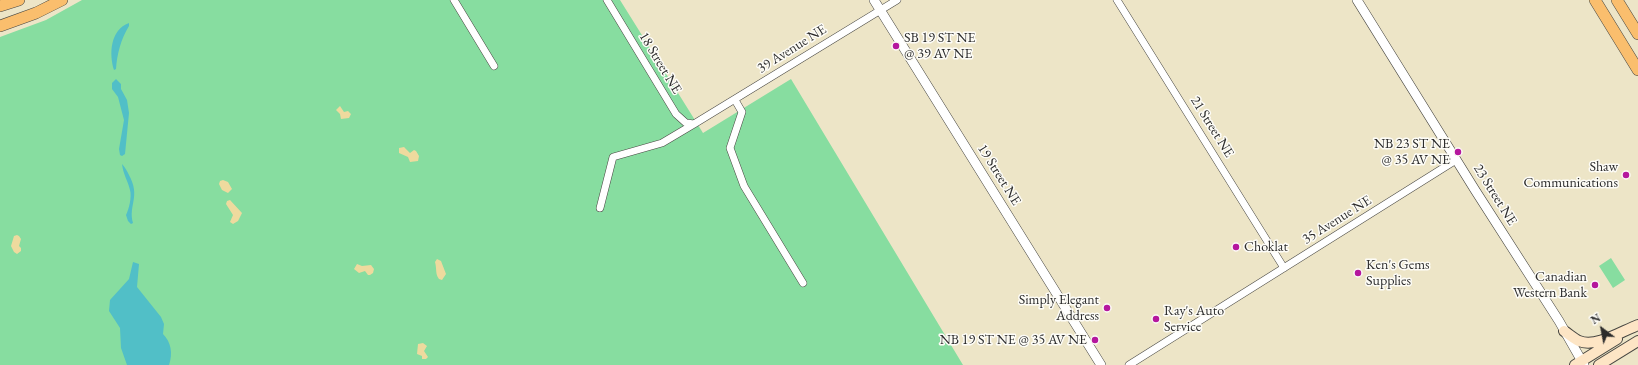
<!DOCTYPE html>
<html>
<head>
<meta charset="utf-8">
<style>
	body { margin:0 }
	#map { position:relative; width:1638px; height:365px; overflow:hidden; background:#ede5c7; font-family:"EB Garamond",serif }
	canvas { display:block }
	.north { position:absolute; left:1582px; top:309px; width:40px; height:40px; -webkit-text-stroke:3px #fdfcf7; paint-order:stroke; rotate:328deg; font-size:11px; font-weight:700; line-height:16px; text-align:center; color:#2b2b2b }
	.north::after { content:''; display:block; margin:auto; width:14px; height:18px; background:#2b2b2b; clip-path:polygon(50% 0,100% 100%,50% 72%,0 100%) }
</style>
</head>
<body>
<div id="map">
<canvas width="1638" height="365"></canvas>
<div class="north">N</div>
</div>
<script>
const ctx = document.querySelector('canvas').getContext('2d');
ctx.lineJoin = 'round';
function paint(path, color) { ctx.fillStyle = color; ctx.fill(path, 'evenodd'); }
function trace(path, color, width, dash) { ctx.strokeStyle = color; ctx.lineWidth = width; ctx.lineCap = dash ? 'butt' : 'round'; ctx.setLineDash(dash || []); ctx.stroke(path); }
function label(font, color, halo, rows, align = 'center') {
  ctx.font = font + ' "EB Garamond",serif'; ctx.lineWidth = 3; ctx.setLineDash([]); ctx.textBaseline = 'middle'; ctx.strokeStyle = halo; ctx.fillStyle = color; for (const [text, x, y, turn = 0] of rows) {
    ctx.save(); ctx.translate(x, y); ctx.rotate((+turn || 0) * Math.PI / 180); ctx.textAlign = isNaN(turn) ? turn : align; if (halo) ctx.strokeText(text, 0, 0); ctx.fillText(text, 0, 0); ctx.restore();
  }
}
paint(new Path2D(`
	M82 0H620L703 133 791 79 963 365H0V37L46 20Z
	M1611 258 1625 280 1613 288 1599 266Z`), '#87dda0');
paint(new Path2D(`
	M340 106 344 112 348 111 351 114 349 118 341 119 340 114 336 110Z
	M404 147 410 153 414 150 416 151 419 156 418 161 410 162 408 157 399 153V148Z
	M223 180 228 182 232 189 228 193 222 190 219 184 220 181Z
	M230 200 242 213 238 221 233 224 230 222 233 215 226 204 227 201Z
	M17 235 19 236 21 239 19 246 21 248V251L17 254 14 252 11 246 14 236Z
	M437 259 441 261 446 274 442 280 439 279C435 274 437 269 435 262Z
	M357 264 362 266 371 265 374 269 373 273 370 275H368L365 271 359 273 354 269Z
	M423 343 427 346 424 351 428 357 426 359H422V356L417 354 418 344Z`), '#eeda9e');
paint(new Path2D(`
	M129 23V26C121 39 117 54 116 69L114 70C109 54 110 30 129 23Z
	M116 79 121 84V89L127 100 129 113 125 154 122 156 120 155 119 149 124 120 118 97 112 89V83Z
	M122 164C125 167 127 171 129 175 141 197 128 205 133 223L131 224 128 221 126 215C129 209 132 197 130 190 128 181 123 174 122 164Z
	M133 262 139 264 137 287 161 317 164 324 163 334C171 342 173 353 169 365H127L121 348 120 328 109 311 110 300 129 279Z`), '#51bfc7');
const minor = new Path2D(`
	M454 0 494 66
	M607 0 676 114 686 123 694 124 897 0
	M1117 0 1284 268
	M735 100 742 112 730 148 744 186 803 283
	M600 208 613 157 662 143 694 124
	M1129 365 1456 160`);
const tertiary = new Path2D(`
	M874 0 1101 365
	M1357 0 1475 190 1559 321 1584 365`);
const secondary = new Path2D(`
	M1564 331C1569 334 1574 339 1579 341 1596 348 1622 331 1638 325
	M1575 365 1617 339
	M1599 365 1638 341`);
const primary = new Path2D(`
	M1595 0 1638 70
	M1617 0 1638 34
	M0 6 19 0
	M0 26 36 13 62 0`);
trace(minor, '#484742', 8);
trace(tertiary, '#484742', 10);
trace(secondary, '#484742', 12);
trace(primary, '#484742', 12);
trace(minor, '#fff', 7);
trace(tertiary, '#fff', 9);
trace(secondary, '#fde5c5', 10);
trace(primary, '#fabe6d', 11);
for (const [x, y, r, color] of [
	[896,46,4,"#b5179e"],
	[1458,152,4,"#b5179e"],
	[1626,175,4,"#b5179e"],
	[1236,247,4,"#b5179e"],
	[1358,273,4,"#b5179e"],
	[1595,285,4,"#b5179e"],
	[1107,308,4,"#b5179e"],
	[1156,319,4,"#b5179e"],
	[1095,340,4,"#b5179e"]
]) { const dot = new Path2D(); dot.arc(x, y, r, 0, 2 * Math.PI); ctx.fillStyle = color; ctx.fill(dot); trace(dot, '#fdfcf7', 1.5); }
label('14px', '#2b2b2b', '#fdfcf7', [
	["SB 19 ST NE",904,38,"left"],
	["@ 39 AV NE",904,54,"left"],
	["NB 23 ST NE",1450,144],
	["@ 35 AV NE",1450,160],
	["Shaw",1618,167],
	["Communications",1618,183],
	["Choklat",1244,247,"left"],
	["Ken's Gems",1366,265,"left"],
	["Supplies",1366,281,"left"],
	["Canadian",1587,277],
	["Western Bank",1587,293],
	["Simply Elegant",1099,300],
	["Address",1099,316],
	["Ray's Auto",1164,311,"left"],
	["Service",1164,327,"left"],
	["NB 19 ST NE @ 35 AV NE",1087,340]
], 'right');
label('14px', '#2b2b2b', '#fdfcf7', [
	["39 Avenue NE",792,49,-32],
	["18 Street NE",660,63,59],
	["21 Street NE",1212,127,58],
	["19 Street NE",999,175,58],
	["23 Street NE",1495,195,58],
	["35 Avenue NE",1337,220,-32]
]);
</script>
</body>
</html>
